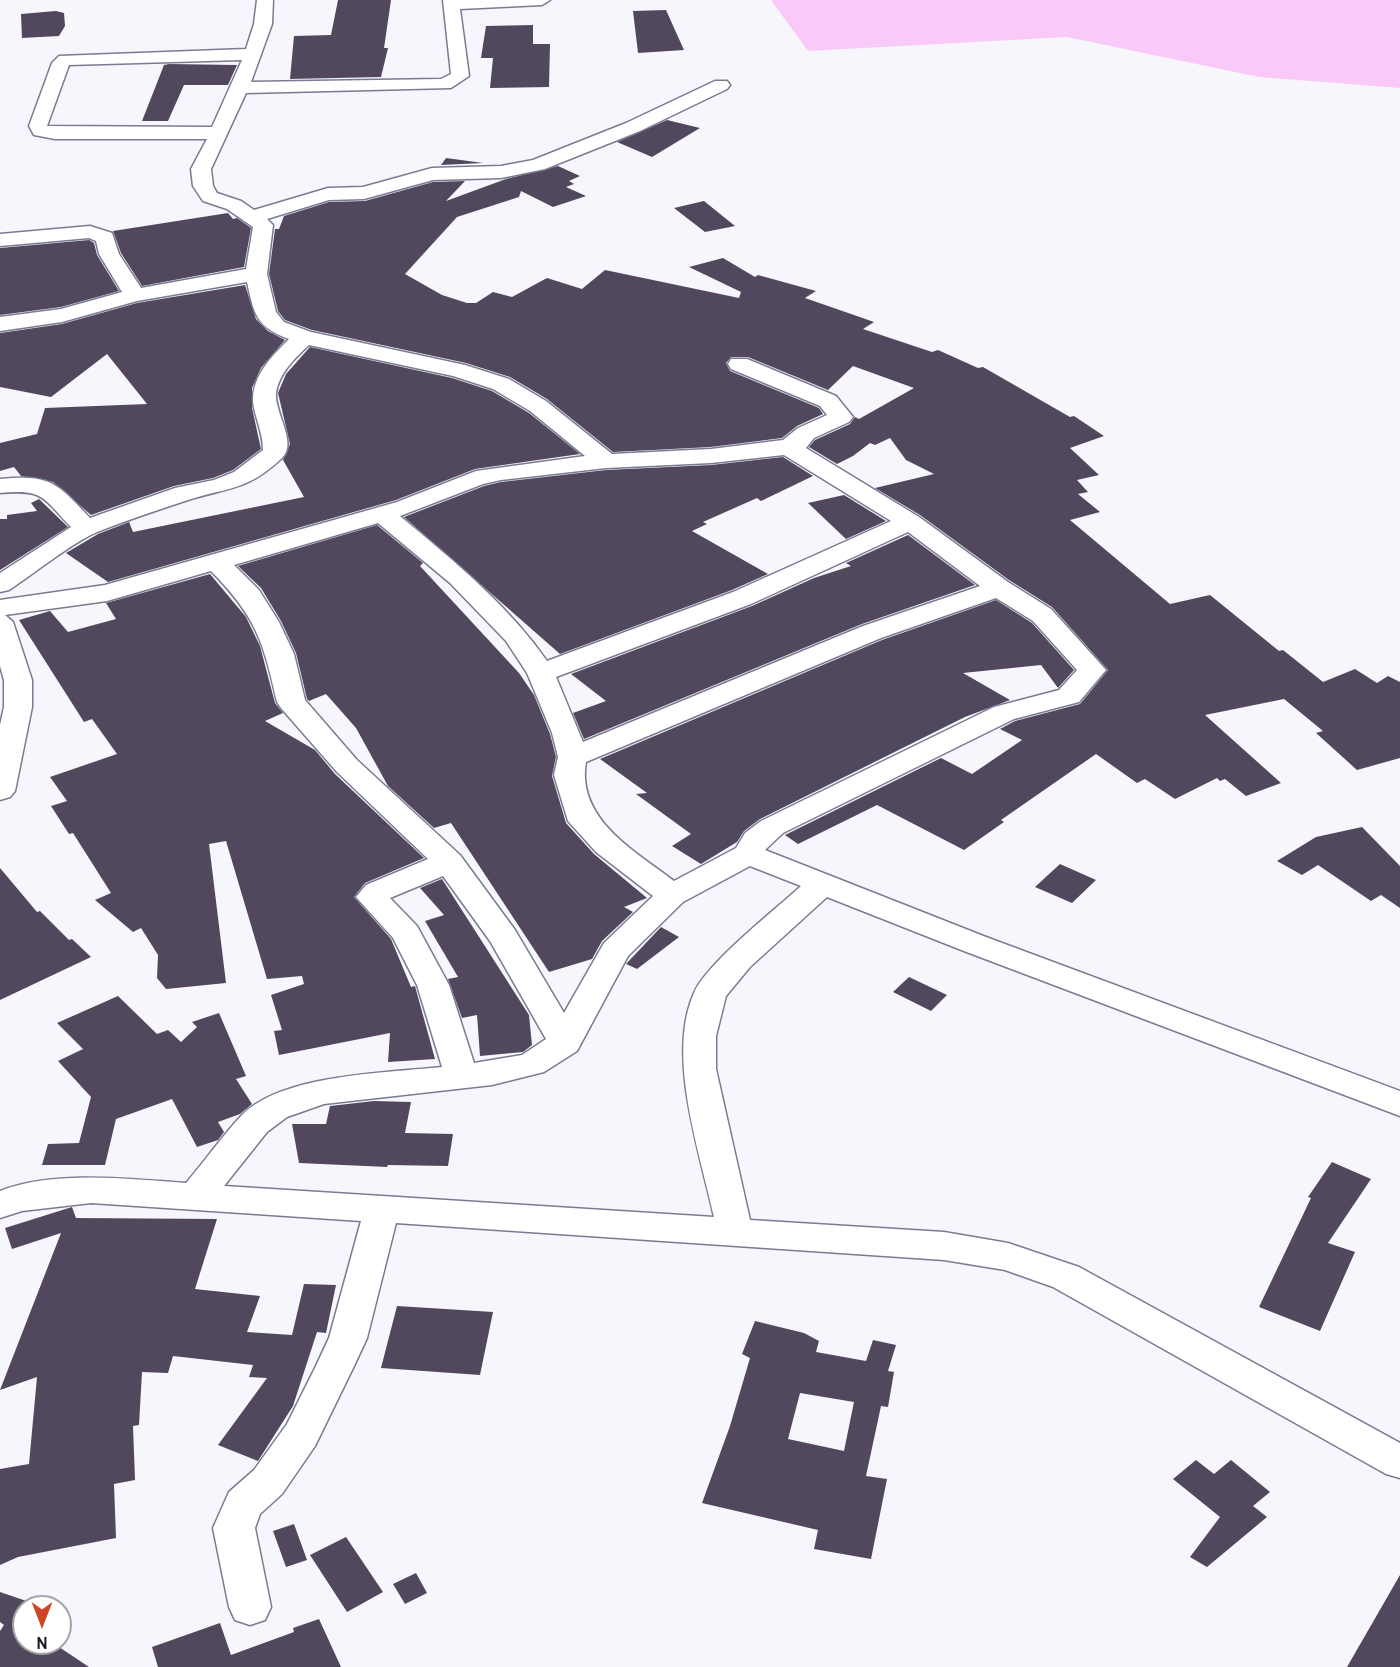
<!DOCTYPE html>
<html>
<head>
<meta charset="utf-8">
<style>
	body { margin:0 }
	#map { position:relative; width:1400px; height:1667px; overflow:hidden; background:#f6f6fc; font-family:Overpass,sans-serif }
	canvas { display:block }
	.north { position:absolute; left:12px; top:1595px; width:60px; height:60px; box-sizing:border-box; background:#fff; border:2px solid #a3a3a7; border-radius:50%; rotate:180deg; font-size:16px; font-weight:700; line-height:24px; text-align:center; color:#191923 }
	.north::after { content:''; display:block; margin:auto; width:21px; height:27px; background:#cf4523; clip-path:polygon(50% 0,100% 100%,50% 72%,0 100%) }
</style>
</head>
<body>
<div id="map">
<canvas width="1400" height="1667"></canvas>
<div class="north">N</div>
</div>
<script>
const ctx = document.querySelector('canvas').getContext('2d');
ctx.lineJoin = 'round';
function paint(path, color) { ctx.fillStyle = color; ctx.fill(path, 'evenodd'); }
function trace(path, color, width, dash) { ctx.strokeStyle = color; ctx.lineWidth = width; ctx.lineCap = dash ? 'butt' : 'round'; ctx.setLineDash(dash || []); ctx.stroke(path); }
paint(new Path2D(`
	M771 0H1400V88L1259 77 1067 37 808 51Z`), '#f9c9f7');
paint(new Path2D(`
	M338 0H391L384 48H388L381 77 290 79 294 36 331 35Z
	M666 10 684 50 638 53 633 11Z
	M56 11 64 13 65 26 59 36 22 38 21 14Z
	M533 25V44H550L549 87 490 88 493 58H481L486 26Z
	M164 65 169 64 237 65 228 85H184L168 121H142Z
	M667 120 700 128 652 157 617 142Z
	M446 158 483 163 441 165Z
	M558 166 580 176 569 181 574 184 566 187 586 196 553 207 521 191 519 197 457 217 405 274 442 295 467 303H476L493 292 512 297 547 278 582 289 605 270 739 298 741 292 689 267 723 258 755 277 758 275 816 291 805 298 874 322 863 329 932 352 938 350 978 368 983 367 1070 417 1074 416 1104 436 1070 448 1099 475 1077 480 1088 492 1078 494 1100 512 1070 520 1170 604 1210 595 1279 651 1283 650 1323 682 1355 669 1377 683 1388 676 1400 682V758L1357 770 1316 733 1323 731 1284 699 1205 715 1281 783 1246 796 1225 779 1220 781 1217 778 1175 799 1145 779 1137 783 1096 754 1001 820 1004 822 964 850 877 805 798 844 785 835 941 758 972 774 1022 740 1000 729 1015 721 1080 704 1108 670 1052 607 1009 580 920 515 875 488 934 474 906 460 890 438 875 445 870 443 853 456 837 464 809 447 815 440 850 424 855 417 859 419 914 388 853 366 828 390 748 357H731L726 363 730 371 819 408 823 414 797 426 782 438 711 447 613 452 547 399 510 377 466 363 312 330 285 320 278 311 269 274 275 229H279L284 216 329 202 365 201 433 182 465 181 446 201 506 179Z
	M704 201 735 226 705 232 674 208Z
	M228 213 233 219 237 218 251 228 244 267 142 286 121 253 113 231Z
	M89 240 94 243 97 255 119 291 61 307 0 315V248Z
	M245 285 256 319 268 331 285 340 261 368 252 388V408L261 449 233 470 213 478 174 486 91 515 53 482 21 476 14 467 0 471V443L37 434 45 408 147 404 107 354 51 397 0 387V333L62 324 137 303Z
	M310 347 452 378 492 391 529 413 580 454 475 469 396 500 108 582 66 553 98 534 129 522 133 532 304 497 283 460 290 444 278 393 286 374Z
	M783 457 813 476 761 501 757 498 703 522 707 524 692 531 768 574 732 590 560 654 404 517 484 486 501 482 606 470 711 465Z
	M844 495 886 521 846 539 808 503Z
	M39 499 68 527 0 570V519H7V515L37 511 31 503Z
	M377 525 423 563 420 566 519 673 534 695 550 734 556 757 552 776 566 823 594 854 647 898 624 907 633 912 602 941 592 959 549 972 451 823 434 828 388 786 356 728 326 694 309 701 307 699 296 653 281 621 261 588 238 566Z
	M908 535 975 585 862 624 584 739 573 713 606 701 571 674 752 606 814 578 851 566 846 563Z
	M210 574 246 617 260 646 275 703 283 713 265 721 315 750 335 774 424 858 365 883 354 897 391 939 411 987 415 986 435 1059 388 1062 390 1033 279 1055 274 1031 282 1030 271 995 304 984 302 976 267 979 226 841 209 844 226 983 166 989 157 978 158 955 141 928 133 932 95 900 111 893 73 833 69 834 51 806 67 801 50 777 117 754 92 719 84 722 19 620 50 611 68 632 116 619 106 603Z
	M996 600 1032 623 1074 670 1058 688 1041 665 963 673 1010 700 965 717 760 819 744 831 737 842 701 864 672 846 691 834 636 794 647 793 600 759 882 640Z
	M1362 827 1400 866V908L1381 895 1371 901 1318 865 1302 875 1277 861 1316 837Z
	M1060 864 1096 880 1072 903 1035 887Z
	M0 868 37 912 40 911 69 940 72 939 91 957 0 1000Z
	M442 879 529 1015 532 1045 523 1052 480 1056 477 1015 462 1018 448 979 458 977 425 921 444 915 420 888Z
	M661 927 679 937 637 969 626 964Z
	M909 977 947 995 931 1011 893 992Z
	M118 996 157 1034 168 1030 181 1042 197 1027 192 1022 219 1013 246 1076 236 1079 252 1104 240 1114 218 1122 224 1132 218 1140 197 1147 172 1099 116 1119 105 1165H42L48 1144 79 1143 91 1097 58 1061 83 1049 57 1023Z
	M374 1101 411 1102 405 1133 453 1134 448 1166 388 1165 387 1167 299 1163 292 1124H326L330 1106Z
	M1332 1162 1371 1179 1328 1243 1355 1252 1320 1331 1259 1307 1311 1198 1308 1197Z
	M72 1207 76 1218 217 1219 195 1289 260 1296 247 1332 292 1335 304 1284 336 1285 326 1333 317 1332 293 1406 258 1461 218 1445 267 1378 249 1377 253 1365 173 1356 168 1373 142 1372 139 1425 133 1426 135 1480 114 1484 116 1538 18 1557 0 1565V1469L29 1464 37 1377 0 1390 61 1233 12 1249 5 1228Z
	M397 1306 493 1312 480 1375 381 1368Z
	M755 1321 804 1333 819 1341 816 1352 866 1361 873 1340 896 1345 888 1371 894 1372 888 1407 881 1406 866 1476 887 1479 871 1559 814 1549 818 1530 702 1503 730 1426 750 1358 742 1354ZM800 1393 854 1402 844 1451 788 1439Z
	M1196 1460 1214 1474 1231 1460 1270 1492 1253 1506 1267 1517 1207 1567 1190 1557 1220 1517 1173 1479Z
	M294 1524 307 1560 286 1567 273 1531Z
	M346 1537 383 1592 347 1612 310 1555Z
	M416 1573 427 1593 405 1604 393 1584Z
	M1400 1575V1667H1347Z
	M0 1592 44 1607H24V1643H53L89 1667H0V1631L4 1625 0 1622Z
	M319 1619 341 1667H158L152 1647 220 1623 231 1655 294 1632 293 1628Z`), '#51485d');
const minor = new Path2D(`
	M257 0H273L272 24 251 82 441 79 451 74 443 0H550L542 5 460 9 469 76 451 88 246 93 211 169 213 186 217 193 241 201 254 210 328 188 363 187 432 168 501 166 533 160 626 123 715 81H727L730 85 727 89 640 131 545 169 501 178 433 180 364 199 329 200 267 219 273 225 267 274 276 312 284 322 311 332 465 365 509 379 546 401 612 454 711 449 783 440 798 428 827 415 820 406 731 369 728 364 731 359H747L836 396 853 417 849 422 814 438 806 448 919 517 1008 582 1051 609 1106 670 1079 702 1014 719 783 833 765 850 986 937 1400 1091V1116L964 951 827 897 750 967 726 996 716 1036V1069L750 1220 944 1232 1008 1243 1079 1267 1400 1443V1478L1386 1474 1053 1287 1005 1270 944 1260 396 1223 367 1338 354 1366 315 1446 282 1494 260 1514 255 1528 271 1607 265 1620 250 1625 235 1620 229 1607 213 1528 229 1492 254 1470 287 1424 316 1366 329 1338 361 1221 91 1203 22 1211 0 1218V1191C54 1170 129 1179 186 1183 205 1161 222 1136 242 1115 283 1074 386 1073 442 1067L417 985 393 938 356 897 366 885 428 859 337 772 281 708 277 702C263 640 256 617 211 571L107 601 5 615 13 622 32 680V707L15 791 10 797 0 800V725L4 707V680L0 666V600L105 585 397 502 476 471 585 456 530 411 493 389 453 376 309 345C295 358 279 373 276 393 274 412 298 443 282 458 247 491 229 487 188 500 158 510 127 520 97 532 70 544 35 573 9 590L0 592V573L71 527C42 497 44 489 0 493V479C51 474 57 483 90 518L175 488 214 480 234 472 263 450C263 435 257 422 254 408 248 380 271 357 289 339 256 327 254 314 247 282L137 301 62 322 0 331V317L61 309 122 292 99 254 96 241 89 238 0 246V234L90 226 112 233 119 254 141 288 246 269 253 227 227 209 203 201 193 186 191 169 207 139H55L34 135 29 126 52 63 59 56 246 49 254 24ZM242 60 212 127 47 126 69 65ZM784 455 891 521 733 592 547 661C507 604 454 561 400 516L483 484 501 480 606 468 711 463ZM378 523 450 583 506 641 527 673 552 733 558 757 554 775 568 821 596 852 653 896 604 943 564 1013 515 930 460 855 357 760 305 700 294 654 279 622 259 590 234 565ZM908 532 980 586 863 626 583 742 556 677 751 604ZM996 598 1033 621 1077 670 1059 690 994 707 761 821 745 833 736 848 674 881C635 851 576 819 586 762L881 638ZM750 866 801 886C775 910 707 963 694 993 666 1056 700 1152 714 1217L224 1186 267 1132 287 1117 324 1104 492 1085 544 1072 577 1051 628 956 683 902ZM443 876 490 941 546 1039 522 1055 474 1063 449 985 417 926 390 898Z`);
trace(minor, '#7a7b93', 3);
paint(minor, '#fff');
</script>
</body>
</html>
